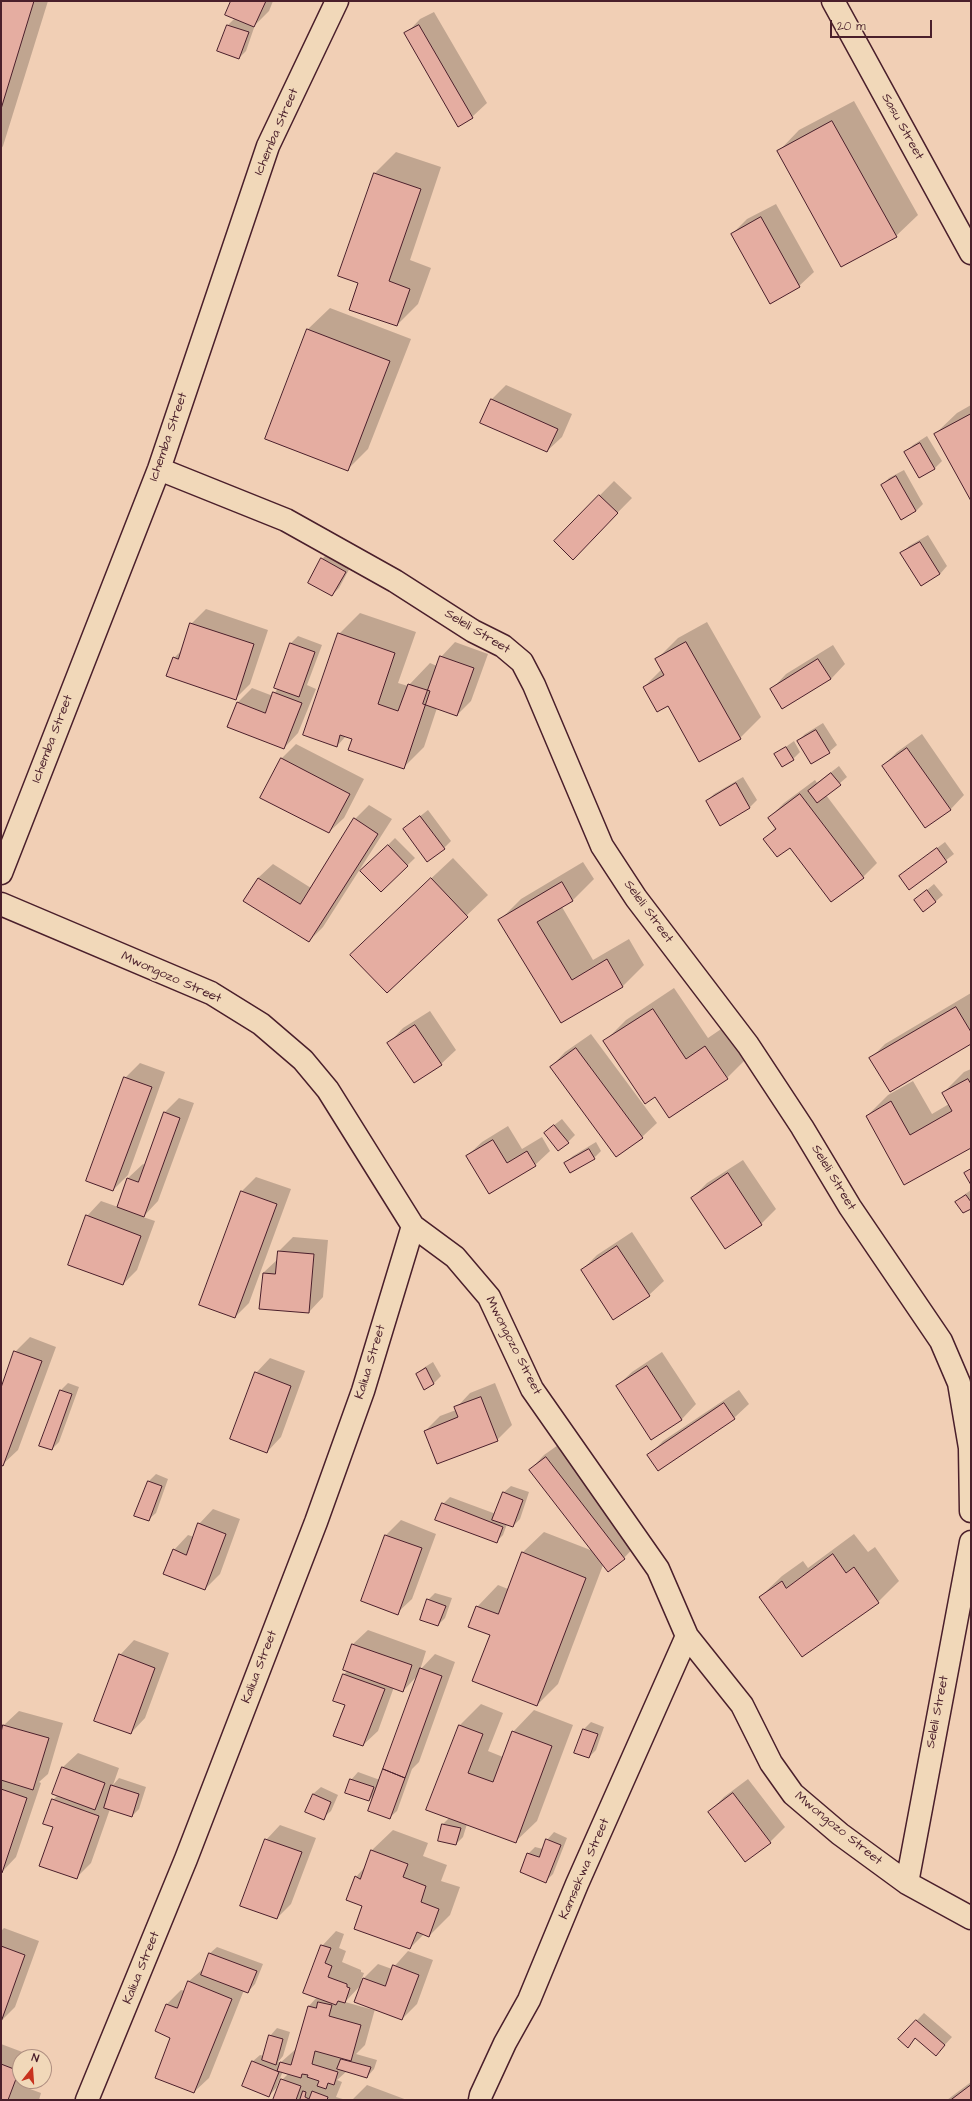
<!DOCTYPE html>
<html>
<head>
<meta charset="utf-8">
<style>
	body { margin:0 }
	#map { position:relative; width:972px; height:2101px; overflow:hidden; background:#f1cfb5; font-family:"Architects Daughter",sans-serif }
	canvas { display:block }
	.frame { position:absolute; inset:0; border:2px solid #4a1f2b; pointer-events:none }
	.north { position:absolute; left:12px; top:2049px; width:40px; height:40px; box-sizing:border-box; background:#f1d8b9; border:1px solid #ae8e80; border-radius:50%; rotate:17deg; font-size:11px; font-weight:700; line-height:16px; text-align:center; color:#4a1f2b }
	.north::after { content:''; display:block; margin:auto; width:14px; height:18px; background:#c8321e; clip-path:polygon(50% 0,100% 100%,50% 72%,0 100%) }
	.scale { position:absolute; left:830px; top:20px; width:102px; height:18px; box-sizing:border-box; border:2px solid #4a1f2b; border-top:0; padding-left:5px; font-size:12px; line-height:14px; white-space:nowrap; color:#4a1f2b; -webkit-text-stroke:3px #f1d8b9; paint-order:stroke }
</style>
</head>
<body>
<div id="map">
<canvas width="972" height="2101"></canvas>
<div class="frame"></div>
<div class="north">N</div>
<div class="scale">20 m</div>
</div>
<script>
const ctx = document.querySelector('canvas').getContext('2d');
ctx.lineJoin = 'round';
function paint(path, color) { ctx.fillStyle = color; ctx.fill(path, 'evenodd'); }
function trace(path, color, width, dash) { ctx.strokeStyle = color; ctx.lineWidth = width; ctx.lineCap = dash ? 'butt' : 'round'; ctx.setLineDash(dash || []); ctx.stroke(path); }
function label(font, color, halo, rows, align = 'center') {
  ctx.font = font + ' "Architects Daughter",sans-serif'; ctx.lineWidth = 3.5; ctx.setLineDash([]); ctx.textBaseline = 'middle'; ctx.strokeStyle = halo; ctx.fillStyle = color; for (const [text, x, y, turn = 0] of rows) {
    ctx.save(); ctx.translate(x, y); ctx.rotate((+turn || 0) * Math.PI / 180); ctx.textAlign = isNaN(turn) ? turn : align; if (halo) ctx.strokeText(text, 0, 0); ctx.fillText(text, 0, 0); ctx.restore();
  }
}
paint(new Path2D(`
	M1 1H48L3 146 1 149Z
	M232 1H273L269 11 255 25 246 51 239 58 218 51 228 25 235 18Z
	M434 12 487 103 472 117 406 34 420 19Z
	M854 101 918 215 896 236 778 152 799 130Z
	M396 152 441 167 410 260 431 268 418 304 397 325 360 282 340 276 375 173Z
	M776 204 814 272 799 286 732 234 747 219Z
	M330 308 411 339 368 449 347 470 266 439 308 329Z
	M506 385 572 414 562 437 547 451 482 423 492 399Z
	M971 405V499L935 434 957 413Z
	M927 436 942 461 934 469 906 452 913 445Z
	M904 470 923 504 916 511 882 485 889 478Z
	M614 481 632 498 573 558 555 541Z
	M928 535 947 566 940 574 902 553 909 546Z
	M329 552 352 564 339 588 332 595 322 559Z
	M206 609 268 630 250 684 235 699 174 658 183 649 191 624Z
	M360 613 416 632 398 683 408 686 430 663 437 666 441 657 455 642 488 654 471 701 457 715 437 708 424 747 403 768 346 736 337 746 339 634Z
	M707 622 761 717 740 738 668 705 644 687 662 669 657 659 678 638Z
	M298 636 322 645 307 685 316 689 298 733 284 748 228 726 238 702 252 688 273 696 278 688 291 643Z
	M833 645 845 664 831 679 772 689 786 674Z
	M823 723 837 745 829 752 798 741 805 734Z
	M922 734 964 795 950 810 883 766 897 752Z
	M794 741 800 752 793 759 776 754Z
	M296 744 364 779 344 818 329 832 281 759Z
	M839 766 847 777 826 795 877 863 863 877 791 846 765 839 776 827 769 818 784 803 815 780 817 783Z
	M743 777 757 800 750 807 720 824 707 801 714 794Z
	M369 805 392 819 323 927 309 941 258 878 273 864 311 888 355 819Z
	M428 810 451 841 444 848 404 829Z
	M395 838 415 858 381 891 362 871Z
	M945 842 954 854 909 889 900 876Z
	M453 858 488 895 387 992 373 933Z
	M583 862 594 879 572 901 562 907 593 960 629 939 644 965 623 986 561 1022 500 920 521 899Z
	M934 884 943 895 935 902 915 900Z
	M674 988 708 1038 727 1025 748 1057 727 1078 669 1117 655 1095 605 1041 626 1020Z
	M971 993V1043L871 1058 885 1044Z
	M430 1011 456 1050 441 1064 389 1043 403 1028Z
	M591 1034 657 1123 642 1137 551 1067 565 1052Z
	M140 1063 165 1072 128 1175 113 1190 125 1078Z
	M971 1069V1147L905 1183 867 1116 888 1095 913 1081 932 1114 949 1104 943 1093 964 1072Z
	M179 1098 194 1103 158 1201 143 1217 155 1221 137 1270 123 1284 87 1216 101 1201 118 1207 128 1178 143 1164 145 1165 164 1113Z
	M562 1119 575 1135 568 1142 553 1126Z
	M508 1126 522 1149 542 1137 550 1151 535 1165 490 1193 467 1156 482 1142Z
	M596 1142 601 1151 594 1158 565 1163 573 1156Z
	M743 1160 776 1209 761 1224 692 1198 707 1183Z
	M256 1177 291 1189 249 1303 235 1317 200 1304 242 1191Z
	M971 1190V1207L957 1202 964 1195Z
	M632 1232 664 1281 649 1295 582 1270 597 1255Z
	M293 1237 328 1240 323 1297 309 1312 263 1273 278 1259 279 1251Z
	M30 1337 56 1347 18 1450 3 1464H1V1391L15 1352Z
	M662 1352 696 1404 682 1419 652 1438 617 1386 632 1372Z
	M270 1358 305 1371 281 1437 267 1452 256 1373Z
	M433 1362 441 1376 434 1383 424 1388 417 1374 425 1367Z
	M68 1383 79 1387 59 1442 52 1449 60 1391Z
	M495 1383 512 1425 497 1440 425 1431 440 1416 456 1410V1408L470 1393Z
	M739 1390 749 1404 734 1418 649 1455 663 1441Z
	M561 1443 638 1543 624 1558 603 1565 558 1684 537 1705 491 1634 477 1607 498 1585 508 1589 522 1553 544 1532 593 1551 530 1470 544 1455Z
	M156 1474 168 1479 156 1513 148 1520 149 1481Z
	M511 1486 529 1492 520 1519 513 1526 507 1524 503 1535 496 1542 443 1504 450 1497 496 1514 503 1493Z
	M213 1509 240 1519 220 1574 205 1589 174 1550 188 1535 194 1537 199 1524Z
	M401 1520 436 1534 412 1599 397 1613 362 1601 386 1535Z
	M854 1534 868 1552 875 1547 899 1581 878 1602 760 1597 782 1576 803 1561 808 1568Z
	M435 1593 452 1598 445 1618 438 1625 428 1600Z
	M368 1630 426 1651 420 1670 435 1654 455 1662 419 1762 412 1769 397 1811 389 1818 375 1794 369 1800 351 1780 358 1772 380 1780 418 1675 403 1691 394 1687 378 1731 363 1745 346 1705 334 1701 344 1674 348 1671 344 1669 353 1644Z
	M134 1640 169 1653 145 1718 131 1733 120 1655Z
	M481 1704 503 1713 488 1751 503 1757 513 1732 534 1710 573 1725 537 1821 515 1842 467 1824 463 1837 456 1844 443 1824 450 1817 460 1725Z
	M19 1711 63 1723 48 1774 39 1782 41 1783 16 1857 2 1872 1 1737 4 1725Z
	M591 1722 604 1727 596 1750 589 1757 583 1730Z
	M78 1753 119 1768 113 1785 119 1778 146 1787 139 1809 132 1816 110 1809 91 1863 76 1878 53 1800 58 1795 54 1793 63 1767Z
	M748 1779 785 1827 770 1842 709 1812 724 1797Z
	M321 1787 338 1795 331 1811 323 1818 313 1794Z
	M280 1825 316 1838 291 1904 277 1918 266 1840Z
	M393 1830 428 1843 423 1856 447 1865 441 1881 460 1887 450 1915 429 1936 424 1934 410 1948 364 1905 356 1877 365 1867 371 1851Z
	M554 1832 567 1838 553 1874 545 1882 528 1854 535 1847 543 1849 547 1840Z
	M4 1928 39 1941 15 2007 1 2021V1931Z
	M336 1931 344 1934 339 1948 346 1951 342 1962 361 1970V1972L364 1973 361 1981 378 1964 392 1969 408 1951 433 1960 417 2004 402 2019 375 2009 365 2045 356 2054 377 2060 374 2069 367 2077 347 2071 337 2080 342 2082 336 2097 346 2100H275L282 2080 289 2073 283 2071 276 2088 269 2096 252 2062 260 2055 264 2056 270 2036 277 2028 290 2032 283 2056 278 2062 280 2063 297 2048 309 2006 317 1997 322 1946ZM361 1985 375 2009 374 2010 345 2002Z
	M217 1947 263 1964 255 1984 248 1992 244 1990 209 2078 194 2092 172 2037 156 2030 167 2004 181 1990 185 1991 188 1982 204 1968 209 1954Z
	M924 2013 952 2037 943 2047 916 2038 908 2046 899 2039Z
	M1 2044 33 2056 20 2057V2081H24L22 2086 41 2093 39 2100H1Z
	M971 2082V2100H947Z
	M367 2085 407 2100H352Z`), '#0003');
const building = new Path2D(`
	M1 1H34L1 109Z
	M231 1H266L254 27 225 15Z
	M227 25 249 32 239 59 217 51Z
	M419 25 473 118 458 127 404 33Z
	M832 121 897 237 841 267 777 151Z
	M374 173 421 189 389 281 410 289 397 326 349 310 358 283 338 276Z
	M761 217 800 287 770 304 731 234Z
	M307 329 390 361 348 471 265 439Z
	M491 399 558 429 547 452 480 423Z
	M971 414V501L934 434Z
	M920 443 935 469 919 478 904 452Z
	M896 476 916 511 901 520 881 485Z
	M599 495 618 513 573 560 554 541Z
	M920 542 940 574 921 586 900 553Z
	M321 558 346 572 332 596 308 583Z
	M190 623 254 644 236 700 166 676 173 657 178 659Z
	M338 633 395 653 378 704 398 711 408 684 430 691 404 769 348 750 352 739 340 735 337 747 303 735Z
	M686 642 741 739 699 762 668 706 657 712 643 687 664 675 655 659Z
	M290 643 315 652 299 697 274 688Z
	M440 656 474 668 457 716 423 704Z
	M818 659 831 679 782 709 770 689Z
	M273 692 302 703 284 749 227 727 237 702 265 713Z
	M816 730 830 753 811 764 797 741Z
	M786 747 794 760 782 767 774 754Z
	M907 748 951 810 925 828 882 766Z
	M281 758 350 794 329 833 260 798Z
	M831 773 841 785 817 803 808 791Z
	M736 783 750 808 720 826 706 801Z
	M800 794 864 878 831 902 790 848 777 857 763 839 776 829 768 818Z
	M420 816 445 849 427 862 403 829Z
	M354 818 378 834 309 942 243 901 258 878 300 904Z
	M388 845 408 866 381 892 360 871Z
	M937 848 947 862 909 890 899 876Z
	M431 878 468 917 387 993 350 955Z
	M562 882 573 901 537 922 572 980 607 959 623 987 561 1023 498 920Z
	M927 890 936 902 923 912 914 900Z
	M956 1007 971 1032V1044L890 1092 869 1058Z
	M653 1009 686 1059 705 1046 728 1079 669 1118 655 1097 645 1104 603 1041Z
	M415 1025 442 1065 414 1083 387 1043Z
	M576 1048 643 1138 616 1157 550 1067Z
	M124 1077 152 1087 113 1191 86 1181Z
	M968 1079 971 1084V1148L904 1185 866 1116 891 1101 910 1135 952 1111 942 1093Z
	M164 1112 180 1118 144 1217 117 1207 127 1178 138 1182Z
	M554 1125 569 1143 558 1151 544 1133Z
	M493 1140 507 1163 527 1151 536 1166 489 1194 466 1156Z
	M589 1149 595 1159 570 1173 564 1163Z
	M971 1169V1185L964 1173Z
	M728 1173 762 1225 725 1249 691 1198Z
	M241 1191 277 1204 235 1318 199 1305Z
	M966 1195 971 1202V1209L963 1213 955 1202Z
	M86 1215 141 1236 123 1285 68 1265Z
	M617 1246 650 1296 613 1320 581 1270Z
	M278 1251 314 1254 309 1313 259 1309 263 1273 275 1274Z
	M14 1351 42 1361 3 1466 1 1465V1388Z
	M647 1366 682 1420 651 1440 616 1386Z
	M426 1368 434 1384 424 1390 416 1374Z
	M255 1372 291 1386 267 1453 230 1439Z
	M60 1390 72 1394 52 1450 39 1446Z
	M481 1397 498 1441 437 1464 424 1431 458 1417 454 1407Z
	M724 1403 735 1419 658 1471 647 1455Z
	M546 1457 625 1559 608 1572 529 1470Z
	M148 1481 162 1486 149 1521 134 1516Z
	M503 1492 523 1500 513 1527 492 1520Z
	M442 1503 503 1527 497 1543 435 1520Z
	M198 1523 226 1534 205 1590 163 1574 173 1549 186 1555Z
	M385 1535 422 1548 398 1615 361 1601Z
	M522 1552 586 1578 537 1706 472 1681 490 1635 468 1627 476 1606 498 1614Z
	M833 1554 846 1573 854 1567 879 1603 802 1657 759 1597 782 1581 786 1588Z
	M427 1599 446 1606 438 1626 420 1620Z
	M352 1644 412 1665 403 1692 343 1670Z
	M119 1654 155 1668 131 1734 94 1721Z
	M420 1668 442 1676 405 1778 383 1769Z
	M343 1674 385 1689 363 1746 333 1736 345 1705 333 1701Z
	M3 1725 49 1738 33 1790 1 1780V1733Z
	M459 1725 483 1734 468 1773 493 1782 512 1731 552 1746 516 1843 426 1810Z
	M583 1729 598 1734 589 1758 574 1753Z
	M62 1767 105 1783 95 1810 52 1794Z
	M383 1769 405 1778 390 1819 368 1811Z
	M350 1779 374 1787 369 1801 345 1793Z
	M111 1785 139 1794 132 1817 104 1808Z
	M1 1789 27 1798 2 1873H1Z
	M733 1793 771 1843 745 1862 708 1812Z
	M313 1794 331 1802 324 1820 305 1812Z
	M52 1799 99 1816 77 1879 39 1866 53 1827 43 1824Z
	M442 1824 461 1828 456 1845 438 1841Z
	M265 1839 302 1852 277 1919 240 1906Z
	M546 1839 561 1845 546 1883 520 1872 527 1853 539 1857Z
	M371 1850 408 1864 403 1877 426 1886 421 1902 439 1909 429 1937 417 1932 410 1949 354 1929 362 1906 346 1900 355 1876 360 1879Z
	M321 1945 331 1948 325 1963 332 1966 328 1977 347 1984V1987L350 1988 345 2003 338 2001 336 2005 303 1993Z
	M1 1946 25 1955 1 2022Z
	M209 1953 257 1971 248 1993 201 1975Z
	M393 1965 419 1975 402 2020 354 2002 363 1978 385 1986Z
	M188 1981 232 1999 194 2093 155 2078 170 2038 155 2031 166 2004 177 2008Z
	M318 2002 332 2005 329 2016 361 2025 351 2061 315 2051 312 2064 338 2072 334 2085 328 2083 326 2089 317 2086 319 2081 307 2077 308 2075 302 2074 301 2078 277 2071 280 2062 291 2065 308 2006 316 2008Z
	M916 2020 945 2045 936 2056 915 2038 908 2048 898 2039Z
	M269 2035 283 2039 276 2065 262 2060Z
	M341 2059 371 2067 367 2078 337 2069Z
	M252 2061 279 2072 269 2097 242 2086Z
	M1 2064 19 2071 8 2100H1Z
	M281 2079 301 2086 296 2100H273Z
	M971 2085V2100H951Z
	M303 2091 306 2092 305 2097 309 2099 312 2091 328 2097 327 2100H300Z`);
paint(building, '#e5ada1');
trace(building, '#4a1f2b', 1);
const street = new Path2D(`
	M833 1 971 253
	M159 469 286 520 395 581 473 631 503 646 522 662 534 685 602 846 636 898 748 1045 802 1127 850 1207 941 1341 959 1383 970 1448 971 1511
	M1 873 159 469 268 146 337 1
	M1 904 211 993 261 1024 303 1060 328 1090 413 1226 455 1257 489 1297 532 1389 658 1569 687 1636 742 1705 771 1763 793 1794 840 1834 907 1883 971 1918
	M907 1883 971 1542
	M87 2100 186 1859 316 1522 363 1391 413 1226
	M480 2100 481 2095 505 2043 529 2000 577 1884 687 1636`);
trace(street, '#4a1f2b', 25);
trace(street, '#f1d8b9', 22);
label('13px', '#4a1f2b', '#f1d8b9', [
	["Sasu Street",902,127,61],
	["Ichemba Street",277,132,-67],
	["Ichemba Street",169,437,-71],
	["Seleli Street",477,632,31],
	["Ichemba Street",53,739,-69],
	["Seleli Street",648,912,54],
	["Mwongozo Street",171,978,24],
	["Seleli Street",833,1178,59],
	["Mwongozo Street",513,1346,63],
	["Kaliua Street",371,1362,-73],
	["Kaliua Street",260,1667,-69],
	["Seleli Street",938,1712,-79],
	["Mwongozo Street",838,1829,39],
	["Kamsekwa Street",585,1869,-67],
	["Kaliua Street",142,1968,-68]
]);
</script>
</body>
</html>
